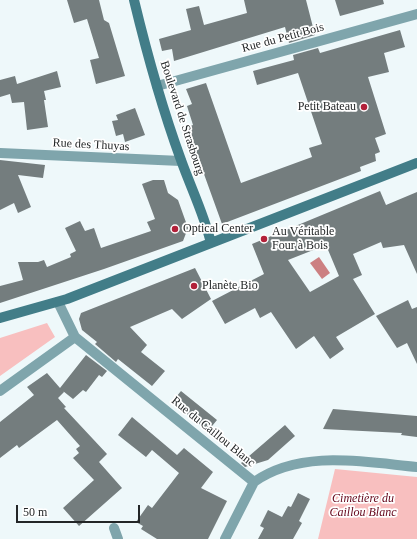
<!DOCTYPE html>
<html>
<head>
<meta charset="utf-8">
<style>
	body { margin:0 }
	#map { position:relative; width:417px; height:539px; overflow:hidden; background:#eef8fa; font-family:"Times New Roman",serif }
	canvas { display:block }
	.scale { position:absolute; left:16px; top:505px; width:124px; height:18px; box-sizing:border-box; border:2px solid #232627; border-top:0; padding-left:5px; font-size:12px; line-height:14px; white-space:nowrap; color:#232627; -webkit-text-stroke:3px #fff; paint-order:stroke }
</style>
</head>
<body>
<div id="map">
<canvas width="417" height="539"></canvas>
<div class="scale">50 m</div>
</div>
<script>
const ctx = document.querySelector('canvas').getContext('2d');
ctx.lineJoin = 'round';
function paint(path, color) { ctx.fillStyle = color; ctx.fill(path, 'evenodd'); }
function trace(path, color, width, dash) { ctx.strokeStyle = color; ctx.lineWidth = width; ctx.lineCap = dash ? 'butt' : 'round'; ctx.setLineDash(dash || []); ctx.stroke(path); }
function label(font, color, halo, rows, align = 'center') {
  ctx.font = font + ' "Times New Roman",serif'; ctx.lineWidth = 3.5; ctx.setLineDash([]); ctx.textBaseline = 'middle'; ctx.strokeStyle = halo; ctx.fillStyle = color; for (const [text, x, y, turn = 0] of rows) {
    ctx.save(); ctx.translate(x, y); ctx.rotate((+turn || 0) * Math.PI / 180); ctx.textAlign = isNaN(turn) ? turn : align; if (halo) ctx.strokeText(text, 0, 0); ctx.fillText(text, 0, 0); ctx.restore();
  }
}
paint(new Path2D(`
	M47 323 55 337 0 376V338Z
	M335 469 417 477V539H318Z`), '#f8bfbf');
paint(new Path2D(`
	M319 257 330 273 322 279 310 263Z`), '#cc8082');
paint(new Path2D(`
	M67 0H99L104 20 109 23 125 76 96 84 90 60 99 58 87 19 74 23Z
	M244 0H306L315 35 289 43 285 27 174 61 172 49 162 51 159 39 191 30 186 9 199 6 204 25 247 13Z
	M335 0H383L384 4 340 16Z
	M400 30 405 47 384 53 389 72 368 77 386 134 375 138 380 152 375 154 376 161 360 167 361 171 222 224 187 127 193 125 187 106 192 104 186 89 206 83 241 183 312 157 309 148 322 144 298 73 257 85 253 71 294 60 293 55 318 48 320 53Z
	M57 71 61 87 44 91 46 100H44L48 127 27 130 24 102 12 103 10 94 0 97V80L15 76 17 84Z
	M135 108 145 135 125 142 123 134 116 136 112 121 118 120 116 115Z
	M0 160 45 165 43 178 18 175 31 207 18 213 14 203 0 210Z
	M153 180H164L168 193 178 200 188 228 183 241 104 269 0 303V286L23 280 18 262H38L44 260 47 267 71 257 70 254 76 251 65 228 80 221 85 231 94 228 101 248 151 231 147 222 155 219 142 184Z
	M380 191 386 205 417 192V274L404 245 383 248 381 242 353 254 362 275 353 279 375 314 336 337 344 349 330 359 314 336 296 349 271 312 260 318 255 308 225 324 212 301 264 274 252 244ZM326 245 339 276 310 292 288 260Z
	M195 268 211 299 182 319 172 309 130 327 147 345 141 352 165 371 152 386 118 359 116 362 95 344 97 342 82 330 79 319 81 313Z
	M408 300 412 309 417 307V364L407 343 397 348 376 316Z
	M86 355 107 371 102 377 99 375 86 392 83 390 73 399 63 391 64 392 58 398 66 407 64 408 107 454 99 462 122 488 79 526 63 508 94 480 73 458 79 453 76 449 80 446 57 420 19 448 17 445 0 458V422L34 395 27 387 47 373 60 388Z
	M181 391 217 420 208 431 172 402Z
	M333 409 417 416V437L401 435 402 433 323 429Z
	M132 417 177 455 184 448 213 472 201 488 227 501 208 539H157L141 529 143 526 136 522 148 505 152 508 179 473 152 450 146 457 118 435Z
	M285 425 295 436 268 460 245 467 241 463Z
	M298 493 310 499 299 521 302 523 293 539H258L264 528 260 526 268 510 282 517 288 506 291 507Z`), '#747d7e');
trace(new Path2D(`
	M157 86 417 14
	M0 153 181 161
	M58 302 75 337 254 482C301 449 364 462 417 467
	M0 391 75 337
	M114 528 118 539
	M225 539 254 482`), '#7fa5ac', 10);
trace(new Path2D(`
	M134 0C147 54 162 108 181 160 191 188 204 214 211 243
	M0 318 67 299 417 163`), '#427d88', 10);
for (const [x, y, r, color] of [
	[364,107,4,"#b22039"],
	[175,229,4,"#b22039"],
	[264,239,4,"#b22039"],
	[194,286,4,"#b22039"]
]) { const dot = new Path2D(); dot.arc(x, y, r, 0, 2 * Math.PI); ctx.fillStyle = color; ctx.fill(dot); trace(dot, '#fff', 1.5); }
label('12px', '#232627', '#fff', [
	["Rue du Petit Bois",283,38,-15],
	["Boulevard de Strasbourg",182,118,72],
	["Rue des Thuyas",91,145,3],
	["Rue du Caillou Blanc",213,432,39]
]);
label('12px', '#232627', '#fff', [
	["Petit Bateau",356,107,"right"],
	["Optical Center",183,229],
	["Au Véritable",272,232],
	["Four à Bois",272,246],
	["Planète Bio",202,286]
], 'left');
label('italic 12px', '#630419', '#fff', [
	["Cimetière du",363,499],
	["Caillou Blanc",363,513]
]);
</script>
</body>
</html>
